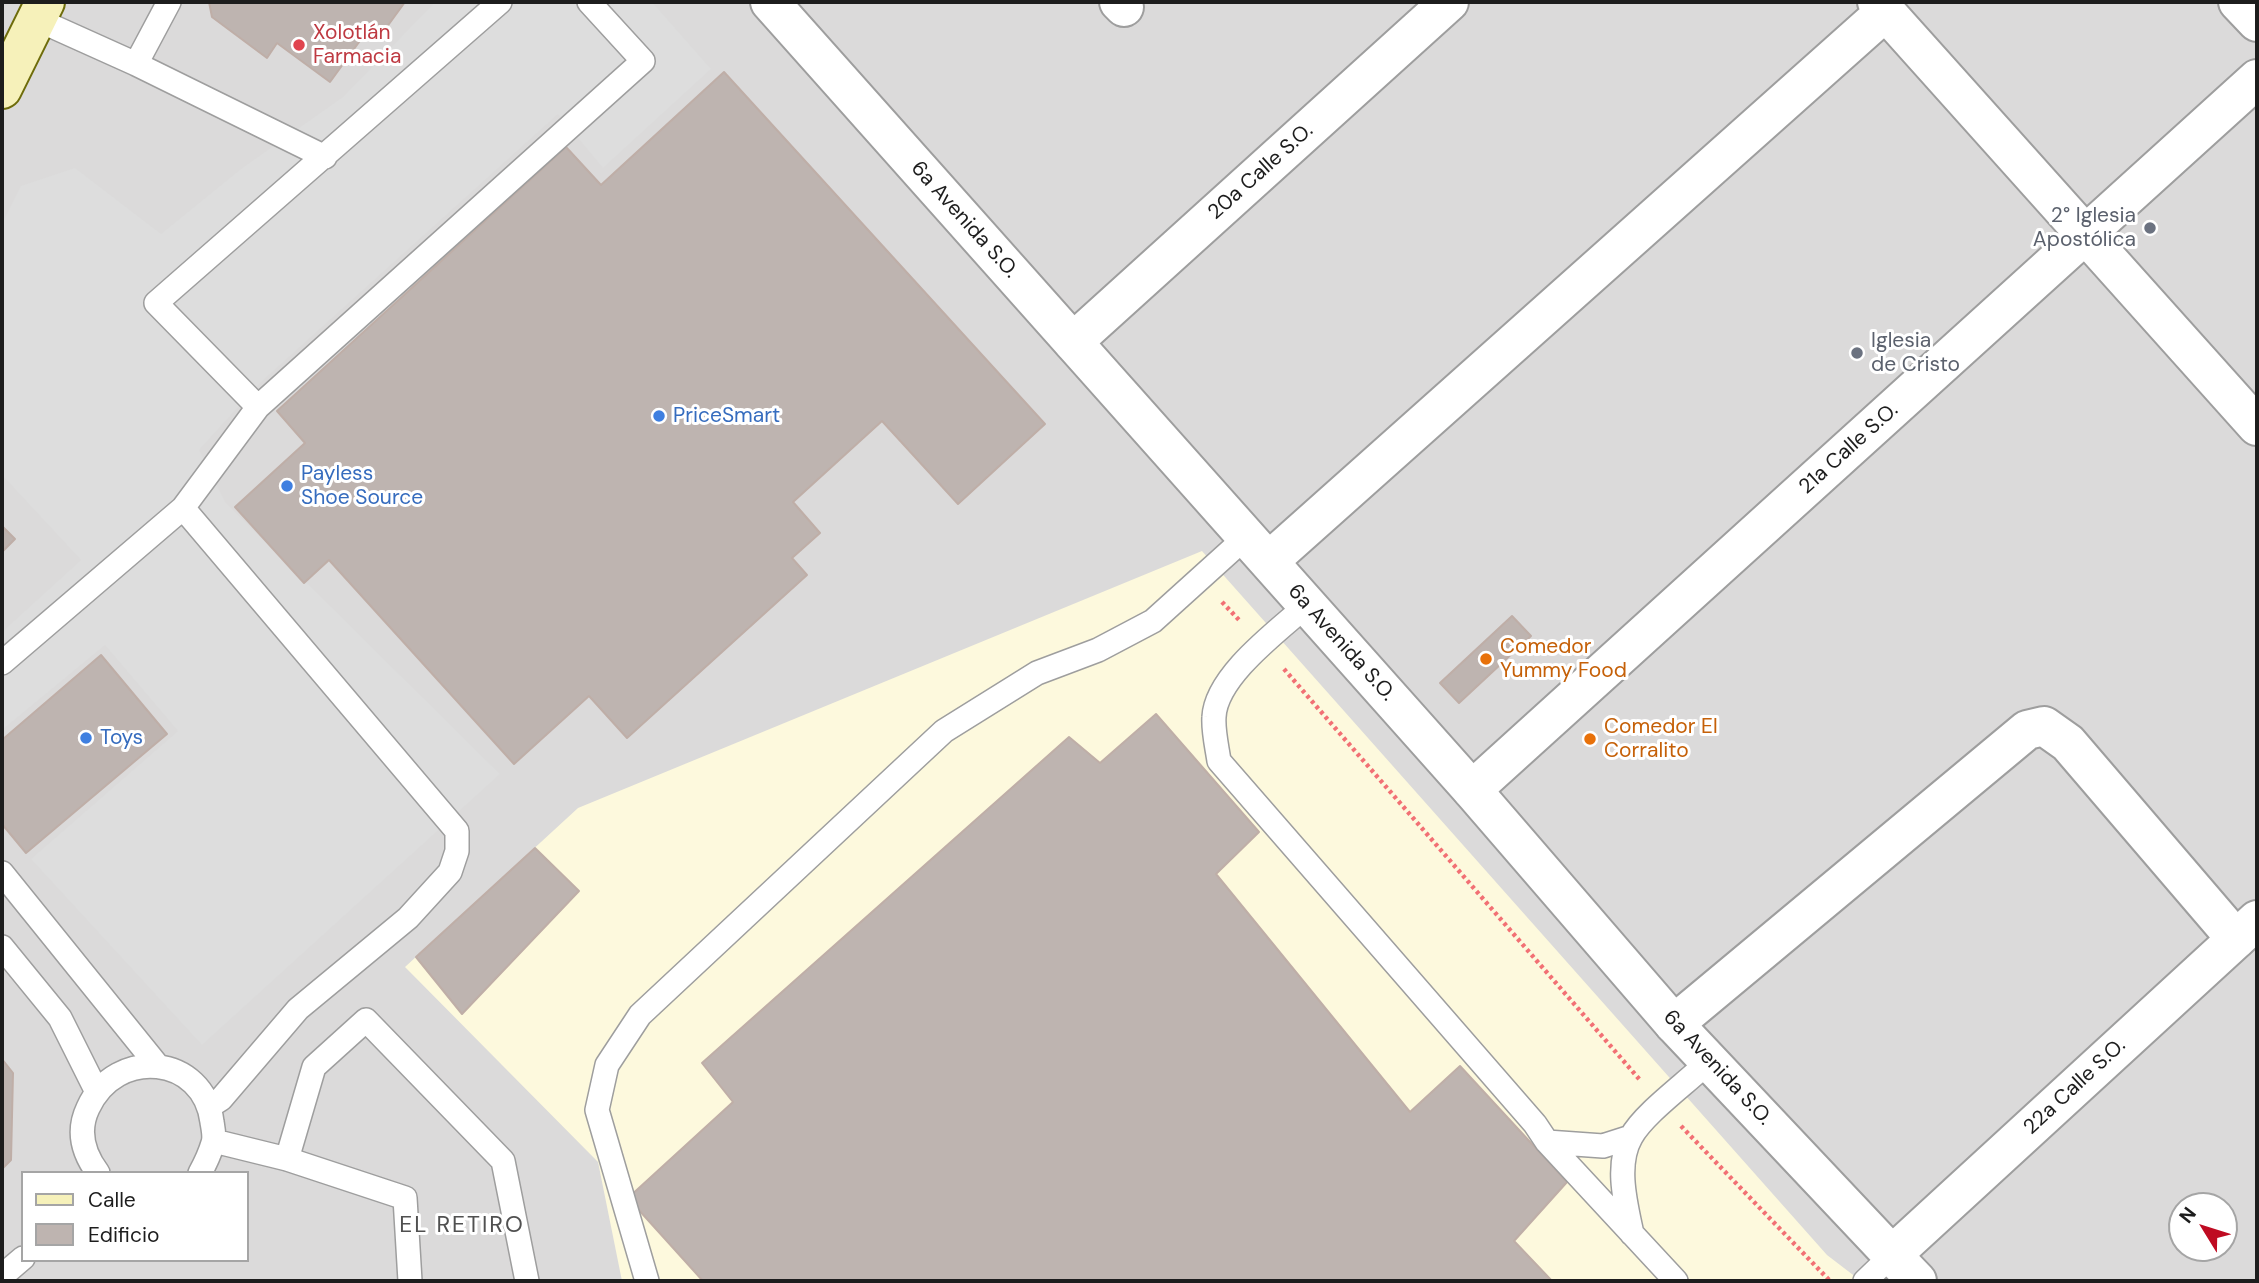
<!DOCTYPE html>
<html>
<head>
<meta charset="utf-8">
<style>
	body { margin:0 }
	#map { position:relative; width:2259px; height:1283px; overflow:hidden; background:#eee9e4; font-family:"DM Sans",sans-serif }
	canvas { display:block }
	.frame { position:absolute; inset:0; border:4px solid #1d1d1d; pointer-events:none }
	.legend { position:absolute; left:21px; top:1171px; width:228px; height:91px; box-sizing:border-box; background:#fff; border:2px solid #a5a5a5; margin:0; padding:9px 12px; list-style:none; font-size:21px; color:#1d1d1d }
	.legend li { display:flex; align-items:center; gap:14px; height:35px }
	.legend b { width:35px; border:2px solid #a5a5a5 }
	.north { position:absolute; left:2168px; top:1192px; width:70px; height:70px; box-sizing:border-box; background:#fff; border:2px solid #a5a5a5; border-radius:50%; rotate:308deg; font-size:19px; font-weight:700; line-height:28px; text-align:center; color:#1d1d1d }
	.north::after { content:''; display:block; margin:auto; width:24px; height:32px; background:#bf0b22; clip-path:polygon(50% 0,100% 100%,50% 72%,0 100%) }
</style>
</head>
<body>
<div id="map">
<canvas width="2259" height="1283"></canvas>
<div class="frame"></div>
<ul class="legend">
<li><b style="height:9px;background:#f6f1ba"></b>Calle</li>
<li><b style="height:19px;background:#beb4b0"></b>Edificio</li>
</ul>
<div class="north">N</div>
</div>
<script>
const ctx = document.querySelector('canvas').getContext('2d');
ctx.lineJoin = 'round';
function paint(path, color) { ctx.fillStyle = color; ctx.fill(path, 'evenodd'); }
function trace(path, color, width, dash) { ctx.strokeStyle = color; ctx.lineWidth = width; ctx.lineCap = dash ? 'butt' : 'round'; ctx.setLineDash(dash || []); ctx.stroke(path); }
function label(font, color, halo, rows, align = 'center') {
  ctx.font = font + ' "DM Sans",sans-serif'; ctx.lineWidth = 6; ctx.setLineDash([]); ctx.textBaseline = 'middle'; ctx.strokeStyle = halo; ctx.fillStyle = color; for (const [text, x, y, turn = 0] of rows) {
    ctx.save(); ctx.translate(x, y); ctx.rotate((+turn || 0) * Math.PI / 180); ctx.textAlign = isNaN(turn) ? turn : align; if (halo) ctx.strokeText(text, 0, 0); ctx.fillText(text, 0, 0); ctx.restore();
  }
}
paint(new Path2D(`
	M2 2H2257V1281H2ZM23 1173H247V1260H23ZM2182 1206H2224V1248H2182Z`), '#dbdada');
paint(new Path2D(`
	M1202 551 1827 1255 1861 1281H622L598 1162 405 967 578 808Z`), '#fdf9dd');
paint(new Path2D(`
	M435 2H652L711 69 603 168 558 114 260 383 199 450 225 502 500 774 202 1045 31 859 178 731 105 645 2 730V632L81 560 2 475V224L21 186 75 168 161 234 241 169 343 97Z`), '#ddd');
const building = new Path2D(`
	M209 2H405L381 35 370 27 330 82 277 43 267 58 212 17Z
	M724 72 1045 424 958 504 882 421 793 502 820 533 792 558 807 575 627 738 589 696 514 764 329 560 304 583 235 507 305 443 277 411 566 147 601 185Z
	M2 526 15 539 2 552Z
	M1512 616 1531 636 1459 703 1440 683Z
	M101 655 167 734 26 853 2 824V740Z
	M1156 714 1259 832 1216 874 1410 1112 1460 1066 1567 1182 1514 1241 1552 1281H703L628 1198 733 1102 702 1063 1069 737 1100 763Z
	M535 848 579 891 462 1014 416 957Z
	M2 1059 13 1073 11 1160 2 1169Z`);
paint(building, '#beb4b0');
trace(building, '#bfaea7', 2);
const service = new Path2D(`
	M36 19 136 64 325 157
	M136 64 169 2
	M258 407 156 303 500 2
	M183 508 457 831V851L450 872 408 918 298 1009 221 1099 210 1106
	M1307 605C1278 631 1216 676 1214 717 1213 731 1217 747 1219 761L1535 1124 1547 1142 1676 1281
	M2 663 183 508 258 407 643 61 589 2
	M2 873 157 1065
	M2 947 60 1018 96 1090
	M214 1141 287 1159 405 1198 410 1281
	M1547 1142 1603 1146 1631 1137
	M287 1159 314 1067 366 1020 503 1161 527 1281
	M98 1173C83 1153 77 1131 88 1108 116 1046 204 1055 212 1122 213 1128 215 1137 213 1143 210 1153 205 1164 200 1173
	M1632 1234C1626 1205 1615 1165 1631 1137 1644 1113 1688 1082 1709 1061
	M2 1276 23 1258
	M647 1281 597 1110 607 1065 640 1015 944 731 1037 673 1098 650 1153 621 1246 537
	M1865 1281 1892 1255`);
const minor = new Path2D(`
	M1119 2 1124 7
	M1877 2 2257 426
	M2238 2 2257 22
	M1073 342 1449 2
	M1269 561 1886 11
	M1472 790 2257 79
	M1674 1024 2027 730 2044 726 2068 743 2236 939
	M1892 1255 1917 1281`);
const tertiary = new Path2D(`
	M770 2 1472 790 1674 1024 1892 1255 2257 920`);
const secondary = new Path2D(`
	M2 89 45 2`);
trace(service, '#9e9e9e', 26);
trace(minor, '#9e9e9e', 42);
trace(tertiary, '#9e9e9e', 42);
trace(secondary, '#6e6c0b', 42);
trace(new Path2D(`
	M1222 602 1240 621
	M1284 669 1640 1080
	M1681 1126 1830 1281`), '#f27074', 4.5, [3.5, 3.5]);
trace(service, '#fff', 23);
trace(minor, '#fff', 38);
trace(tertiary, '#fff', 38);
trace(secondary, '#f6f1ba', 38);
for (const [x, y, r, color] of [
	[299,45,7,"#e0444e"],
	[2150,228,7,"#6b7280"],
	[1857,353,7,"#6b7280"],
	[659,416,7,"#3f7fe0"],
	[287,486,7,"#3f7fe0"],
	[1486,659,7,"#e8710a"],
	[86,738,7,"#3f7fe0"],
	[1590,739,7,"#e8710a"]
]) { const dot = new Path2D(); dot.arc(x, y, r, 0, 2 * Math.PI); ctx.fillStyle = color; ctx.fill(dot); trace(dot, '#fff', 2.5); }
label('21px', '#be3a42', '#fff', [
	["Xolotlán",313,33],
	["Farmacia",313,57]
], 'left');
label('21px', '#1d1d1d', '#fff', [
	["20a Calle S.O.",1261,172,-42],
	["6a Avenida S.O.",964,220,48],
	["21a Calle S.O.",1849,449,-42],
	["6a Avenida S.O.",1341,643,48],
	["6a Avenida S.O.",1717,1068,47],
	["22a Calle S.O.",2075,1087,-43]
]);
label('21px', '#5b616d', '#fff', [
	["2° Iglesia",2136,216],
	["Apostólica",2136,240],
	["Iglesia",1871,341,"left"],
	["de Cristo",1871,365,"left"]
], 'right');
label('21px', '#366cbe', '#fff', [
	["PriceSmart",673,416],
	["Payless",301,474],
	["Shoe Source",301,498],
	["Toys",100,738]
], 'left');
label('21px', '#c56008', '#fff', [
	["Comedor",1500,647],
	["Yummy Food",1500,671],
	["Comedor El",1604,727],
	["Corralito",1604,751]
], 'left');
ctx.letterSpacing = '2px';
label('23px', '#505050', '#fff', [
	["EL RETIRO",462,1226]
]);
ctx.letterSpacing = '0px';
</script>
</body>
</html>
